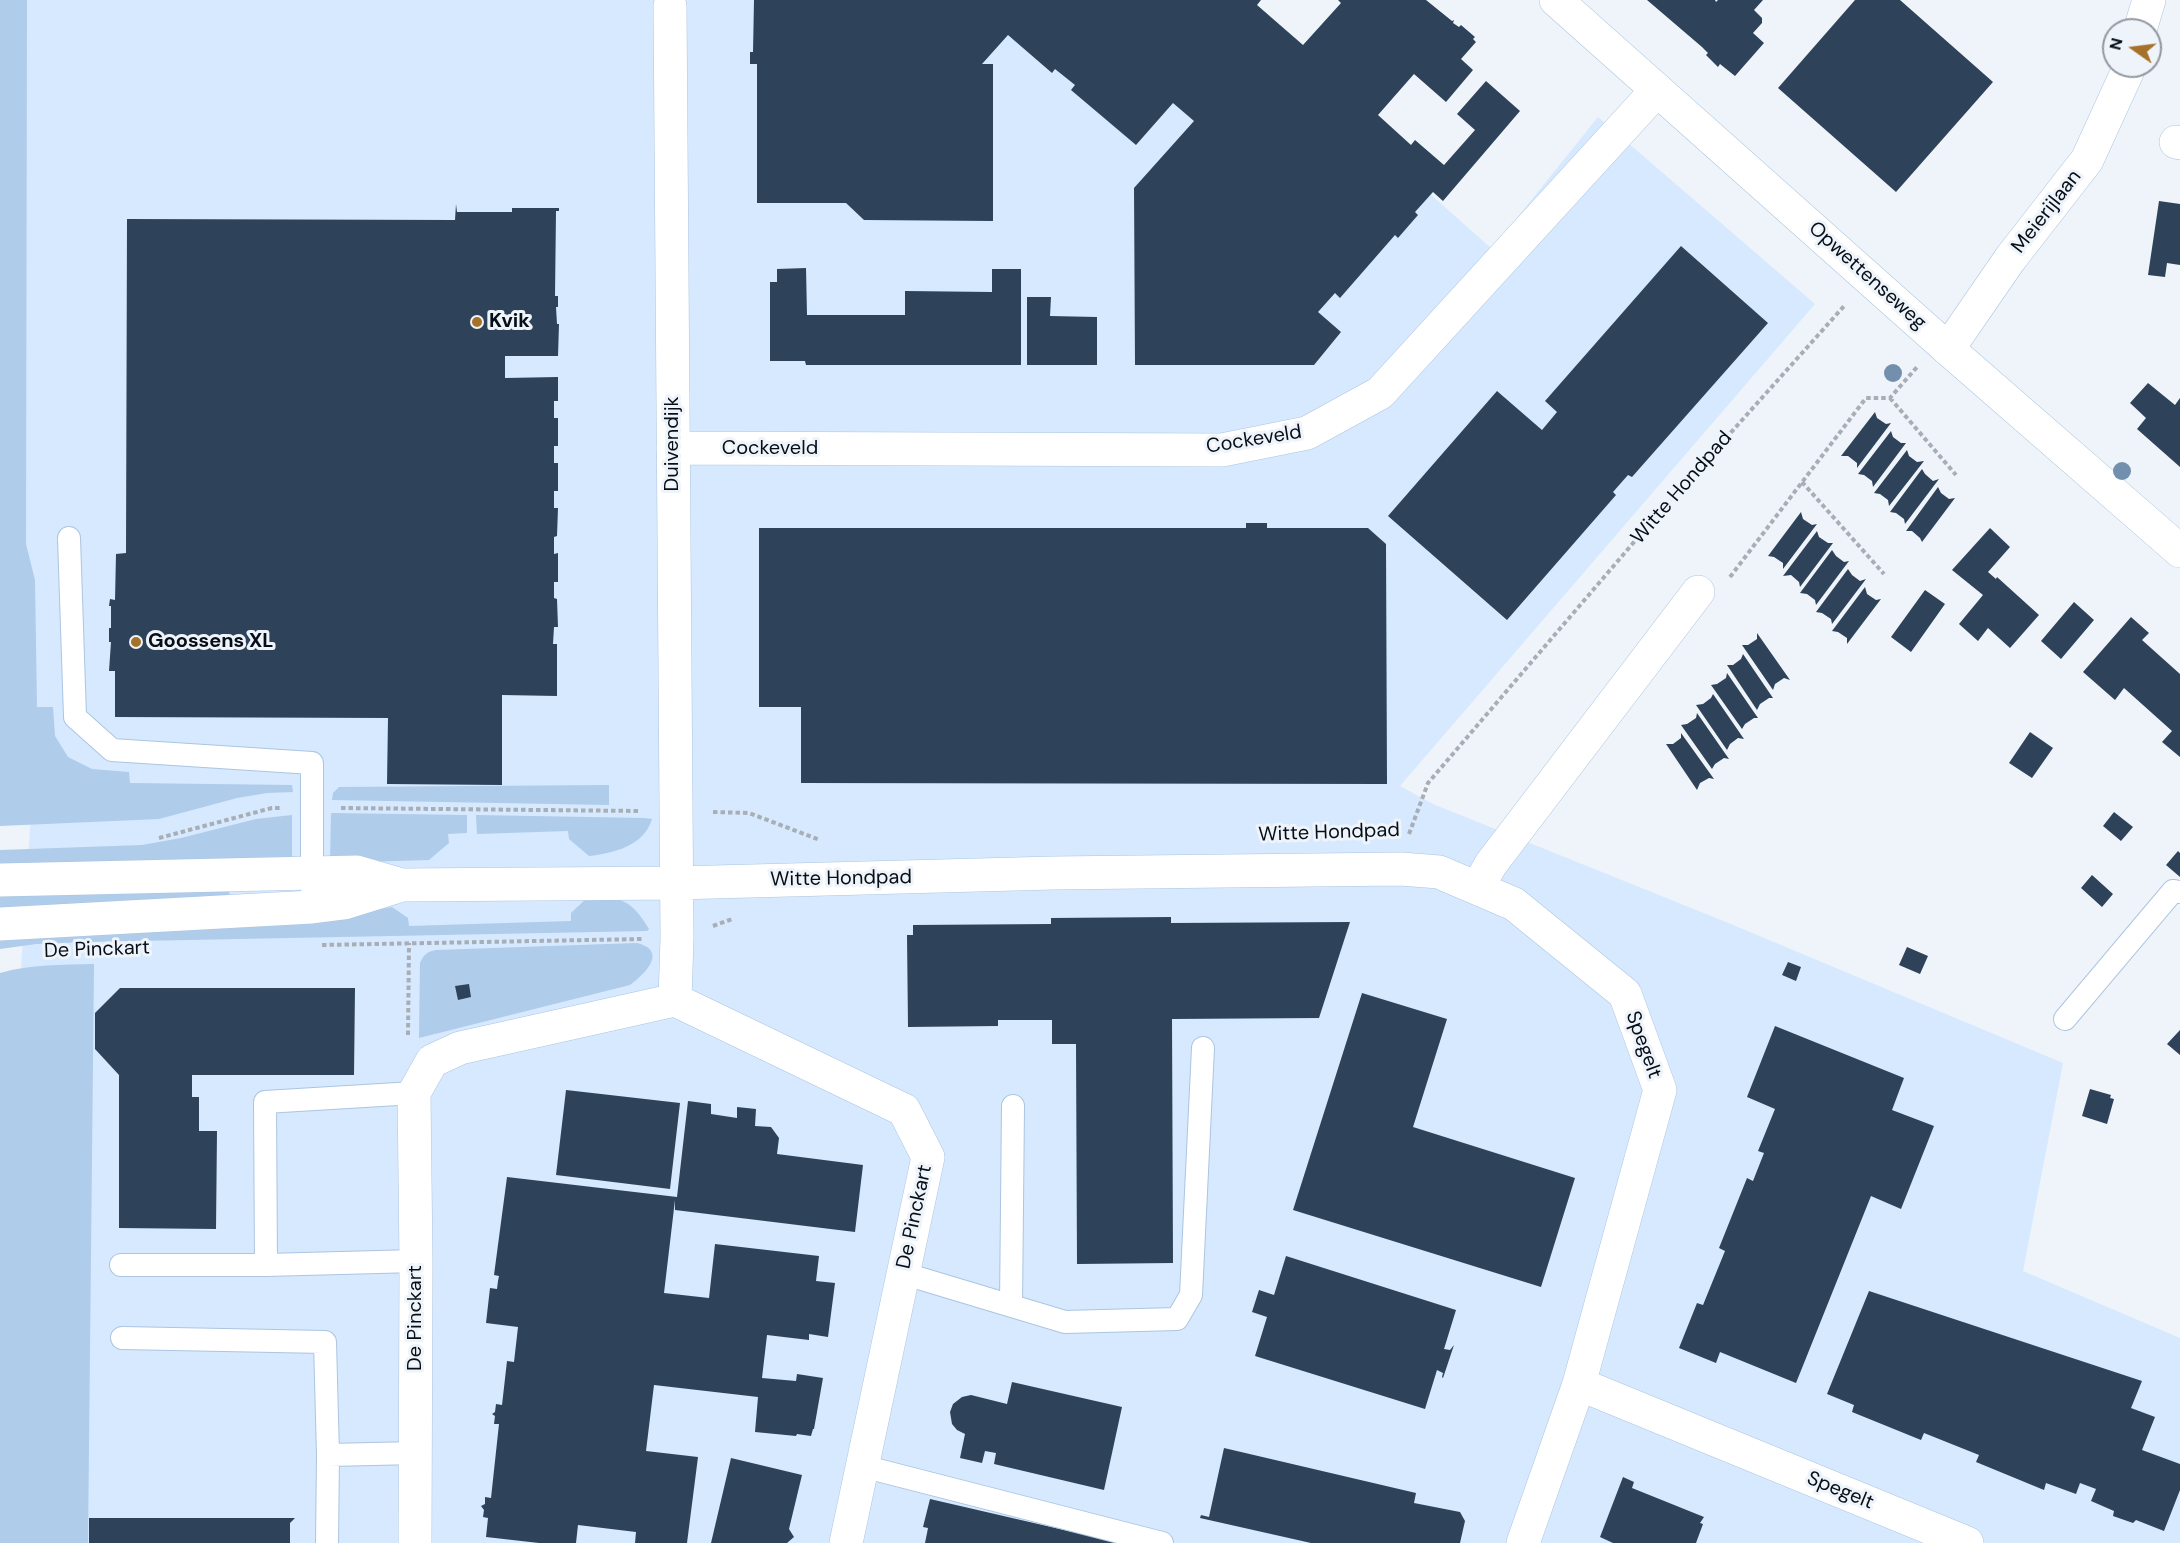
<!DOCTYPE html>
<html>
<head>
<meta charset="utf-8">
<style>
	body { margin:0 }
	#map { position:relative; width:2180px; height:1543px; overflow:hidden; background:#eef4f9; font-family:"DM Sans",sans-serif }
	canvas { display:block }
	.north { position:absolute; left:2102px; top:18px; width:60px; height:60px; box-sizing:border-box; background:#eef4f9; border:2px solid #91989f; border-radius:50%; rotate:284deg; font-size:16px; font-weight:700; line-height:24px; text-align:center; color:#060e18 }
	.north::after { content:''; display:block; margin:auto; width:21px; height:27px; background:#a6722a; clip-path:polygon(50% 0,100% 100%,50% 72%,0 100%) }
</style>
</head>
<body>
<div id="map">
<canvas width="2180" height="1543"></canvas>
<div class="north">N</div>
</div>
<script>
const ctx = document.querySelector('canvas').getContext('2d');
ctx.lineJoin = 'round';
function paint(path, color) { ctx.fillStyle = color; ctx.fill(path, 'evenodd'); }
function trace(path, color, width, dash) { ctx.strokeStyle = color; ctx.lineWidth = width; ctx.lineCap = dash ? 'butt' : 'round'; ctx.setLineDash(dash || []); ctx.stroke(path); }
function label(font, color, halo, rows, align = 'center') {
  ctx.font = font + ' "DM Sans",sans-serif'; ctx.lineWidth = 6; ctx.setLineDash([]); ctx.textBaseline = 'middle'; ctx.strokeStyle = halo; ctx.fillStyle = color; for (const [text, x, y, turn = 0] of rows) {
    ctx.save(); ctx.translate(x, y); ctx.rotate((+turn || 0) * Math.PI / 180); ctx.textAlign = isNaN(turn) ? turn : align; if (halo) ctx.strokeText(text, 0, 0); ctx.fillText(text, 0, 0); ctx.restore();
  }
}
paint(new Path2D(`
	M14 0H1212L1492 249 1598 117 1815 304 1400 786 1433 804 1726 922 2063 1063 2023 1271 2180 1338V1543H0V1291L33 783 0 367Z`), '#d6e9fe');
paint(new Path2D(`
	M0 0H27L26 544 35 580 37 707H53L55 736 68 757 92 769 129 772 130 783 292 785 293 792 267 793 237 798 159 819 0 826Z
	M609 785V805L332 800 333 793 339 787Z
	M331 813 467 815V833L448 834 449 843 429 860 330 863Z
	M292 815V864L0 869V850L142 845 181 838 256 819Z
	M476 815 644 818 652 819C644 846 614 853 589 856L569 839 568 831 477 834Z
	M229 891 230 898 0 909V892Z
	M589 896C622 898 631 899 649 929L647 931 85 942 36 944 0 949V933L287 925 392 907 408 918 409 926 571 921V913Z
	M637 943C669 951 644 975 630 985L419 1038 420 963C424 954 427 952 436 950Z
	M94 964 88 1543H0V973C31 964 63 965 94 964Z`), '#afcceb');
paint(new Path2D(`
	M754 0H1261L1257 5 1303 45 1341 3 1338 0H1426L1452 21 1454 20 1453 23 1459 27 1461 25 1475 37 1473 39 1476 42 1461 59 1473 70 1446 102 1414 74 1378 115 1411 145 1415 140 1444 165 1475 130 1457 114 1486 81 1520 111 1443 201 1433 192 1415 212 1418 215 1398 238 1395 235 1340 298 1335 293 1318 312 1341 332 1314 365H1135L1134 188 1194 121 1173 103 1136 145 1071 90 1075 85 1055 69 1052 73 1008 35 982 64H993V221L864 220 846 203H757V64H750V52H753Z
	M1647 0H1715L1716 2 1718 0H1763L1754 10 1762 18V23L1753 33 1764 43 1735 76 1720 64 1718 67 1706 55 1708 53 1702 47Z
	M1855 0H1900L1993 82 1896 192 1778 88Z
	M2159 201 2180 204V265L2167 263 2165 277 2148 275Z
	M456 204 457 212H512V208H559V211H556L555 296H558V307H556L557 324H559L558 356H505V378L558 377V401H554V418H558V446H554V463H558V491H554V508H558L557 536 554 537V554L558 553V582H554V598L557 599 558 627H554L553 644H557V696L502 695V785L387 784 388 718 115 717V671H109L111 642H109V628H111V606H109L110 599 115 600 116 554 126 553 127 219 455 220Z
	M1681 246 1768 323 1632 477 1628 475 1613 492 1616 495 1507 620 1388 516 1497 391 1542 430 1557 412 1545 401Z
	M806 268 807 315H905V291L992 292V269H1021V365H806L805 361H770V282H777V269Z
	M1027 297H1051L1050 316 1097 317V365H1027Z
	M2148 383 2175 405 2180 398V467L2137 429 2146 418 2130 403Z
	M1875 412 1877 418 1886 424 1891 423 1857 468V463L1848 456H1841Z
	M1891 431 1893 437 1901 443H1906L1873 487 1872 481 1864 475 1858 474Z
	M1907 450 1909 456 1917 462 1924 461 1889 506 1888 500 1880 494 1874 493Z
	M1922 469 1925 474 1933 481 1939 479 1905 524 1904 519 1896 513 1890 512Z
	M1938 487 1941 493 1949 499 1955 498 1922 542 1920 538 1912 531H1906Z
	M1801 512 1803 519 1812 525 1817 524 1783 569V563L1774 557 1768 556Z
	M1246 523H1267V528H1368L1386 544 1387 784 801 783V707H759V528H1246Z
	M1990 528 2010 547 1988 572 1996 579 1997 577 2039 615 2010 648 1988 628 1978 641 1959 624 1983 595 1952 570Z
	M1817 531 1819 537 1828 543H1833L1800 587 1799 582 1791 575 1783 576Z
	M1832 550 1836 556 1844 562 1849 561 1816 605 1815 600 1807 594 1800 593Z
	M1848 569 1852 575 1860 581 1866 579 1832 624 1831 619 1822 613 1816 612Z
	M1865 587 1867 594 1876 600 1881 599 1847 644V638L1838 632 1832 631Z
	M1925 590 1945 604 1911 652 1891 637Z
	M2074 602 2094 620 2061 659 2041 641Z
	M2131 617 2149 633 2142 640 2180 674V757L2162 742 2172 731 2124 688 2115 700 2083 672Z
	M1757 633 1790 680 1784 678 1775 684 1773 690 1742 645H1748L1757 639Z
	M1743 654 1773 698H1769L1760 704 1757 710 1727 665H1733L1741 659Z
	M1727 673 1758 718H1754L1745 724 1742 729 1711 685 1717 684 1726 678Z
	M1713 694 1744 739 1738 738 1730 744 1727 750 1696 705 1703 704 1711 698Z
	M1697 713 1729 759 1724 758 1715 764 1712 769 1681 725 1687 724 1696 718Z
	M2030 732 2053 748 2032 778 2009 763Z
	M1681 733 1714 779 1709 778 1700 783 1697 790 1666 744H1673L1681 738Z
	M2114 812 2133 827 2121 841 2103 826Z
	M2178 851 2180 853V877L2166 865Z
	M2092 875 2113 894 2102 907 2081 888Z
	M1171 917V923L1350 922 1319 1018 1172 1019 1173 1263 1077 1264 1076 1044H1052V1020H998V1026L908 1027 907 935H913V925L1051 924V918Z
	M1907 947 1928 956 1920 974 1899 965Z
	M1788 962 1801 967 1796 981 1782 975Z
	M469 984 471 997 458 1000 455 986Z
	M120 988H355L354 1075H192V1097H199V1131H217L216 1229 119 1228V1075L95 1049V1013Z
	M1362 993 1447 1019 1413 1127 1575 1178 1541 1287 1293 1210Z
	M1775 1026 1904 1078 1892 1110 1934 1126 1901 1209 1871 1196 1796 1383 1720 1352 1716 1363 1679 1348 1697 1303 1703 1305 1725 1251 1719 1248 1747 1178 1753 1181 1764 1153 1758 1151 1775 1109 1747 1097Z
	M2180 1030V1055L2167 1044Z
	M2090 1089 2111 1095 2110 1098 2114 1099 2107 1124 2082 1116Z
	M566 1090 680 1103 670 1189 556 1175Z
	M688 1101 711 1104V1114L737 1118V1107L756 1109 755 1126 771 1127 779 1138 777 1154 863 1165 855 1232 675 1210V1200L664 1293 709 1298 715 1244 819 1256 816 1281 835 1283 828 1337 809 1334V1340L767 1335 762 1378 796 1381 797 1374 823 1378 814 1429H813L811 1436 797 1434 796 1436 755 1432 758 1397 654 1385 646 1451 698 1457 687 1543H635L636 1532 578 1525 576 1543H539L486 1537 488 1518 483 1517 484 1510 481 1506 485 1504V1497L491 1498 499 1424H494L495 1416 492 1414 495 1412 496 1404 502 1405 507 1361 514 1362 518 1327 486 1323 490 1288 497 1289 498 1281 499 1276 494 1275 507 1177 677 1197Z
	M1286 1256 1456 1310 1444 1349 1450 1350 1454 1345 1443 1378 1442 1377 1443 1373 1437 1370 1425 1409 1255 1356 1267 1317 1252 1312 1259 1290 1274 1295Z
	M1869 1291 2142 1381 2131 1408 2155 1417 2142 1450 2180 1464V1490L2164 1531 2136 1520 2133 1523 2113 1516 2114 1511 2091 1501 2096 1489 2080 1483 2076 1494 2046 1483 2044 1490 1976 1462 1979 1455 1924 1433 1921 1440 1852 1412 1854 1405 1827 1394Z
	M1012 1382 1122 1407 1104 1490 994 1464 996 1453 985 1451 982 1463 960 1458 965 1434 957 1430 952 1424 950 1412 953 1404 962 1397 971 1395 1007 1404Z
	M1224 1448 1416 1493 1414 1503 1460 1512 1465 1521 1460 1543H1311L1200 1518 1201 1515 1209 1517Z
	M731 1458 802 1475 789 1529 794 1537 787 1543H711Z
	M1623 1477 1634 1482 1632 1488 1704 1517 1700 1523 1703 1524 1696 1543H1613L1600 1537Z
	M930 1499 1116 1542V1543H925L928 1528 923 1527Z
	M89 1518H295L290 1523V1543H89Z`), '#2e435a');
const lane = new Path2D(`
	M69 538 75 717 112 750 312 763V888
	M2065 1019 2173 891 2180 892
	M414 1093 265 1102 266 1265 416 1261
	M121 1265H266
	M902 1273 1065 1322 1177 1319 1191 1295 1203 1048
	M1011 1305 1013 1106
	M122 1338 325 1342 328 1455 327 1543
	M328 1455 417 1453
	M862 1466 1162 1543`);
const street = new Path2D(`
	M670 6 677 938 675 1000 904 1110 928 1157 846 1543
	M2140 30 2149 0
	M2176 142 2180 143
	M1948 349 2010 259 2087 160 2130 66
	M673 448 1222 450 1307 433 1380 393 1657 90
	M0 880 357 872 402 885
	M1477 888 1491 864 1698 592
	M0 924 312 907 344 903 402 885 676 883 1054 873 1401 869 1439 872 1514 904 1625 994 1660 1090 1579 1384 1523 1543
	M1579 1384 1967 1543
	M415 1543 416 1261 414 1093 432 1061 460 1048 675 1000`);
const secondary = new Path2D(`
	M1556 0 1948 349 2180 551`);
trace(lane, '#acc5e1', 24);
trace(street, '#acc5e1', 34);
trace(secondary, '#acc5e1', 34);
trace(new Path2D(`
	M1890 398 1956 475
	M1802 482 1884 574
	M1730 577 1866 398H1890L1917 367
	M341 808 639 811
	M713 812 749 813 820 840
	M1409 834 1428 783 1658 514 1845 305
	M159 838 272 808H282
	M713 926 732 919
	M322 945 642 939
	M408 1035 409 943`), '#a8aeb5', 4, [4.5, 3]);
trace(lane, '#fff', 22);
trace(street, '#fff', 33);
trace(secondary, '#fff', 33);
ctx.fillStyle = '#7290ad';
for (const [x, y] of [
	[1893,373],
	[2122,471]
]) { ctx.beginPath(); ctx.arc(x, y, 9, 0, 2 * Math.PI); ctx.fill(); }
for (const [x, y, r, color] of [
	[477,322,6,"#a6722a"],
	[136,642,6,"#a6722a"]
]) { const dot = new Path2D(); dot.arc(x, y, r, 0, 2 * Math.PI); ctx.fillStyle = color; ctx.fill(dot); trace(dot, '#eef4f9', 2); }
label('20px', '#060e18', '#eef4f9', [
	["Meierijlaan",2047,212,-52],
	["Opwettenseweg",1867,276,42],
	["Cockeveld",1254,440,-9],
	["Duivendijk",673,444,-90],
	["Cockeveld",770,449],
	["Witte Hondpad",1682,488,-49],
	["Witte Hondpad",1329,833,-2],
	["Witte Hondpad",841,879,-1],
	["De Pinckart",97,950,-2],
	["Spegelt",1643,1045,70],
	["De Pinckart",915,1217,-78],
	["De Pinckart",416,1318,-90],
	["Spegelt",1840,1491,22]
]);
label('bold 20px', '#060e18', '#eef4f9', [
	["Kvik",489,322],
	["Goossens XL",148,642]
], 'left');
</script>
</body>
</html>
